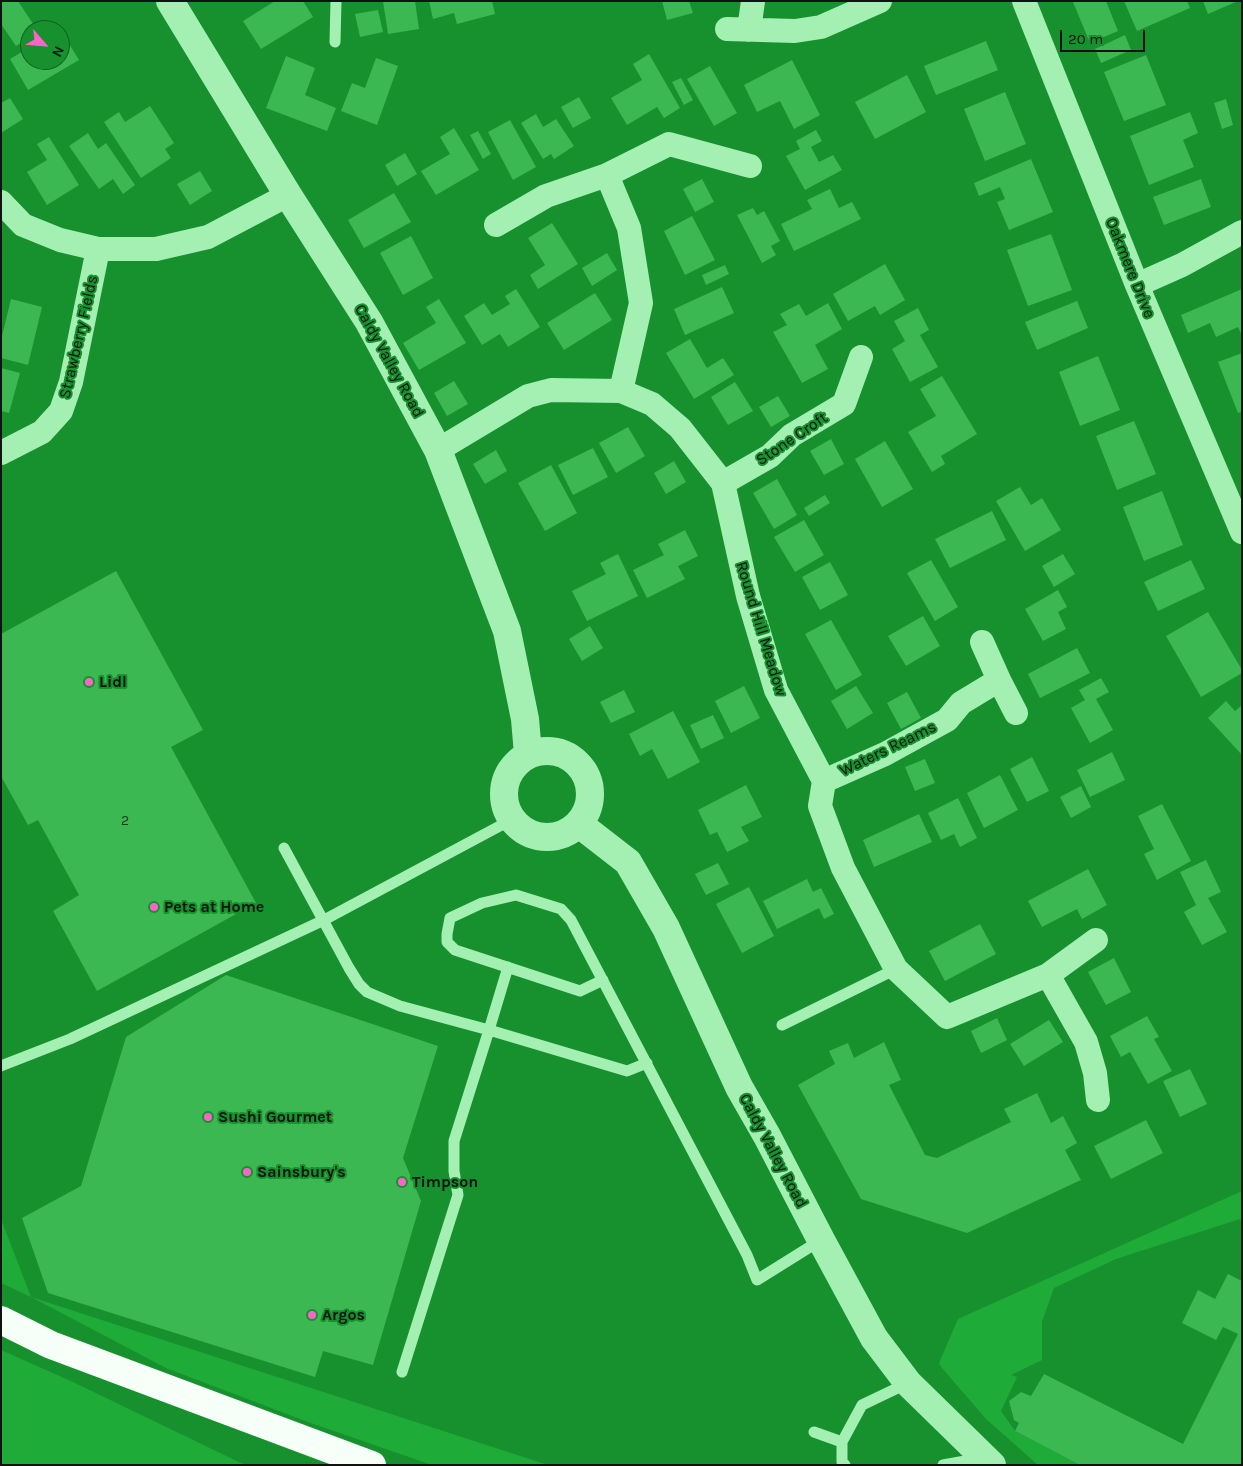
<!DOCTYPE html>
<html>
<head>
<meta charset="utf-8">
<style>
	body { margin:0 }
	#map { position:relative; width:1243px; height:1466px; overflow:hidden; background:#16912e; font-family:Karla,sans-serif }
	canvas { display:block }
	.frame { position:absolute; inset:0; border:2px solid #111; pointer-events:none }
	.north { position:absolute; left:20px; top:20px; width:50px; height:50px; box-sizing:border-box; background:#16912e; border:1px solid #145e22; border-radius:50%; rotate:117deg; font-size:14px; font-weight:700; line-height:20px; text-align:center; color:#111 }
	.north::after { content:''; display:block; margin:auto; width:18px; height:22px; background:#ff63ca; clip-path:polygon(50% 0,100% 100%,50% 72%,0 100%) }
	.scale { position:absolute; left:1060px; top:30px; width:85px; height:22px; box-sizing:border-box; border:2px solid #111; border-top:0; padding-left:6px; font-size:15px; line-height:18px; white-space:nowrap; color:#111; -webkit-text-stroke:4px #16912e; paint-order:stroke }
</style>
</head>
<body>
<div id="map">
<canvas width="1243" height="1466"></canvas>
<div class="frame"></div>
<div class="north">N</div>
<div class="scale">20 m</div>
</div>
<script>
const ctx = document.querySelector('canvas').getContext('2d');
ctx.lineJoin = 'round';
function paint(path, color) { ctx.fillStyle = color; ctx.fill(path, 'evenodd'); }
function trace(path, color, width, dash) { ctx.strokeStyle = color; ctx.lineWidth = width; ctx.lineCap = dash ? 'butt' : 'round'; ctx.setLineDash(dash || []); ctx.stroke(path); }
function label(font, color, halo, rows, align = 'center') {
  ctx.font = font + ' Karla,sans-serif'; ctx.lineWidth = 4; ctx.setLineDash([]); ctx.textBaseline = 'middle'; ctx.strokeStyle = halo; ctx.fillStyle = color; for (const [text, x, y, turn = 0] of rows) {
    ctx.save(); ctx.translate(x, y); ctx.rotate((+turn || 0) * Math.PI / 180); ctx.textAlign = isNaN(turn) ? turn : align; if (halo) ctx.strokeText(text, 0, 0); ctx.fillText(text, 0, 0); ctx.restore();
  }
}
paint(new Path2D(`
	M1242 1191V1225L1240 1219 1116 1259 1054 1288 1042 1322V1360L1011 1375 1017 1377 1001 1411 1015 1431 1080 1465H1038L986 1419 942 1368 939 1363 958 1319Z
	M1 1219 31 1297 548 1465H432L308 1422 166 1368 31 1297 1 1283Z
	M1 1350 73 1382 245 1465H1Z`), '#1fab38');
paint(new Path2D(`
	M1 1H18L37 30H30V37L16 46 1 24Z
	M275 1H303L313 17 261 49 243 21Z
	M383 1H415L419 29 388 34Z
	M429 1H492L495 14 457 24 454 13 433 19Z
	M662 1H689L693 13 667 20Z
	M1075 1H1106L1118 31 1090 43 1073 2Z
	M1124 1H1187L1190 8 1137 31Z
	M1203 1H1238L1208 14Z
	M378 10 383 32 360 37 355 14Z
	M60 29 79 60 28 90 10 59 30 47V60H60Z
	M1125 35 1131 50 1101 63 1095 49Z
	M986 41 998 70 936 95 924 66Z
	M649 54 680 108 664 118 657 107 627 125 611 98 642 80 633 64Z
	M1146 55 1166 105 1124 121 1104 72Z
	M286 56 315 68 305 95 336 108 327 131 266 108Z
	M376 58 398 66 377 125 341 111 352 83 365 88Z
	M792 60 820 115 794 129 780 101 757 112 744 85Z
	M710 66 737 113 714 126 687 79Z
	M907 75 926 112 875 139 855 102Z
	M681 78 693 100 684 105 672 82Z
	M1005 92 1026 144 985 161 964 109Z
	M579 97 591 118 573 128 561 107Z
	M10 98 23 119 1 133V103Z
	M1226 99 1233 125 1222 129 1214 103Z
	M150 106 174 143 165 149 171 158 141 178 104 122 119 112 125 122Z
	M1190 112 1198 133 1183 140 1194 167 1149 185 1130 136Z
	M536 114 543 127 556 119 574 146 554 159 551 154 543 159 521 123Z
	M510 120 536 167 513 180 488 132Z
	M454 128 479 170 436 195 421 171 450 154 440 137Z
	M816 130 822 141 811 147 819 162 833 155 842 170 805 190 786 156 800 149 796 141Z
	M478 131 491 154 483 159 470 135Z
	M88 133 98 149 106 143 135 185 123 194 113 179 99 189 69 146Z
	M49 137 79 185 47 205 27 172 47 160 37 144Z
	M405 153 417 174 397 186 385 165Z
	M1031 159 1053 212 1009 230 997 202 1005 199 1000 187 979 196 974 183Z
	M200 171 212 191 190 205 177 184Z
	M702 179 714 202 695 212 683 189Z
	M1201 179 1211 207 1164 225 1153 197Z
	M830 189 839 208 852 202 861 219 794 251 781 224 812 209 807 200Z
	M394 193 411 222 364 248 348 220Z
	M753 208 757 215 764 211 780 241 771 246 776 255 762 263 737 215Z
	M692 216 715 260 685 275 664 231Z
	M552 223 578 264 538 289 530 275 545 265 528 238Z
	M1051 234 1072 290 1028 306 1007 250Z
	M411 236 433 278 403 295 380 253Z
	M607 253 617 270 592 286 582 268Z
	M885 264 905 300 880 315 875 306 848 321 833 294Z
	M725 265 729 274 706 285 702 275Z
	M722 287 734 313 685 335 674 309Z
	M516 289 540 327 508 347 500 334 482 345 464 316 484 303 492 315 510 304 505 296Z
	M1242 289V336L1238 327 1216 337 1210 323 1188 333 1181 315Z
	M595 293 612 320 564 350 547 323Z
	M11 299 42 307 28 365 1 358V340Z
	M439 299 466 343 419 370 403 343 436 323 426 307Z
	M1077 301 1088 328 1037 350 1025 322Z
	M828 303 842 329 815 345 828 369 802 383 773 332 787 325 780 314 799 304 806 316Z
	M918 308 929 330 920 335 938 367 910 382 892 349 905 341 894 321Z
	M690 339 707 368 723 358 734 375 694 399 666 353Z
	M1242 353V411L1238 413 1218 362Z
	M1098 356 1120 410 1080 426 1059 372Z
	M1 368 20 373 9 413 1 411Z
	M942 376 977 434 941 456 945 464 932 472 908 432 936 416 920 389Z
	M454 381 468 404 447 416 434 393Z
	M735 382 753 411 728 425 711 397Z
	M778 396 790 416 771 427 759 407Z
	M1134 421 1156 474 1117 490 1096 436Z
	M628 427 645 456 616 473 599 443Z
	M831 439 844 464 824 475 810 451Z
	M885 441 913 489 882 507 855 459Z
	M593 448 608 477 573 495 558 465Z
	M496 450 507 471 485 484 473 464Z
	M674 461 686 482 666 494 654 473Z
	M551 465 577 513 545 531 518 483Z
	M777 479 797 515 774 529 753 493Z
	M1020 487 1031 505 1042 498 1061 530 1025 551 996 501Z
	M1162 491 1183 545 1144 561 1123 507Z
	M825 495 830 503 809 516 804 508Z
	M992 511 1006 540 950 568 935 539Z
	M804 520 824 555 795 572 774 537Z
	M685 530 698 556 678 566 685 579 647 598 633 570 664 555 658 544Z
	M618 554 638 596 587 621 572 591 606 574 600 563Z
	M1063 554 1075 574 1054 587 1042 566Z
	M931 560 958 607 935 621 907 573Z
	M1191 560 1205 589 1158 611 1144 582Z
	M830 562 848 595 820 610 802 577Z
	M116 571 203 730 171 747 256 903 97 991 53 911 79 895 38 820 28 825 1 776V634Z
	M1058 590 1067 607 1058 612 1066 629 1043 641 1025 609Z
	M1208 612 1242 670V673L1201 697 1166 636Z
	M923 616 940 646 906 666 888 636Z
	M831 620 862 675 836 690 805 634Z
	M590 626 603 648 582 661 569 639Z
	M1077 648 1090 673 1040 698 1028 674Z
	M1101 678 1109 692 1096 699 1113 730 1090 743 1071 708 1085 700 1079 690Z
	M744 686 760 718 731 733 715 701Z
	M856 686 873 713 847 729 831 701Z
	M624 690 635 712 611 723 600 702Z
	M907 692 921 718 901 729 887 703Z
	M1226 701 1235 711 1242 705V755L1208 718Z
	M673 711 700 762 668 779 652 749 640 756 629 734Z
	M713 715 724 738 701 749 690 725Z
	M1112 752 1125 780 1090 797 1077 770Z
	M1032 757 1049 791 1027 802 1010 769Z
	M925 759 935 783 915 791 905 767Z
	M1000 775 1018 810 984 828 967 793Z
	M746 785 762 817 741 827 749 841 727 852 717 832 710 835 698 810Z
	M1081 786 1091 807 1071 818 1060 797Z
	M958 798 977 838 960 847 954 834 941 840 928 813Z
	M1162 804 1191 861 1157 880 1144 854 1154 849 1138 816Z
	M919 814 932 842 874 867 863 840Z
	M1206 860 1221 892 1208 898 1227 932 1202 945 1184 912 1196 905 1180 872Z
	M718 863 729 884 706 895 695 874Z
	M1088 869 1107 905 1082 919 1077 909 1042 927 1028 901Z
	M807 879 813 892 821 888 834 914 824 919 819 908 777 929 763 901Z
	M749 887 774 936 742 953 716 904Z
	M980 924 996 954 945 981 929 951Z
	M1114 958 1131 992 1106 1005 1088 972Z
	M226 975 438 1046 403 1158 421 1201 373 1365 323 1351 315 1377 48 1293 22 1218 81 1186 126 1037Z
	M1147 1016 1159 1037 1154 1039 1172 1071 1148 1084 1130 1052 1121 1057 1110 1036Z
	M997 1018 1007 1040 981 1053 971 1031Z
	M1049 1020 1063 1042 1024 1066 1010 1044Z
	M884 1042 901 1080 889 1085 925 1155 937 1158 1011 1122 1004 1109 1037 1093 1051 1123 1063 1116 1077 1143 1065 1150 1081 1180 967 1233 861 1199 798 1085 835 1064 829 1051 848 1043 854 1058Z
	M1190 1069 1207 1104 1180 1117 1163 1081Z
	M1146 1120 1163 1153 1111 1179 1094 1146Z
	M1228 1274 1242 1281V1465H1080L1015 1431 1019 1423 1014 1420 1009 1401 1021 1392 1031 1396 1044 1374 1183 1444 1238 1334 1223 1327 1216 1340 1182 1323 1198 1290 1215 1299Z`), '#3bb851');
trace(new Path2D(`
	M335 42 336 1
	M284 848 349 968 359 984 367 992 400 1006 489 1030 454 1141V1171L458 1195 402 1372
	M508 967 489 1030 627 1071 647 1063
	M603 980 580 991 455 950 447 942V934L450 918 482 903 516 895 561 909 571 920 747 1255 757 1280 821 1240
	M782 1025 896 969
	M1 1066 70 1039 324 920 511 820
	M814 1432 842 1442
	M845 1465 842 1462V1442L862 1405 908 1383
	M943 1465 982 1458`), '#a4f0b2', 11);
trace(new Path2D(`
	M1024 1 1137 285 1242 532
	M727 29 795 31 821 27 880 1
	M749 30 753 1
	M1 202 23 225 60 240 98 249H156L208 237 288 195
	M496 225 546 196 607 175
	M1137 285 1182 265 1242 232
	M621 391 641 303 629 228 607 175 669 144 750 166
	M438 450 528 396 551 390 621 391 652 404 680 428 723 483 748 596 776 690 824 781 820 806 843 868 896 969 947 1017 1048 975 1086 1042 1095 1073 1098 1100
	M1 453 42 432 61 411 71 382 98 249
	M723 483 770 456 792 435 844 404 861 357
	M999 680 1016 713
	M824 781 885 754 947 720 961 703 999 680 982 642
	M1048 975 1096 940`), '#a4f0b2', 24);
trace(new Path2D(`
	M170 1 288 195 369 322 438 450 507 631 525 719 528 754
	M504 794a43 43 0 1 1 86 0a43 43 0 1 1-86 0Z
	M579 824 628 862 666 928 739 1087 767 1136 821 1240 874 1338 908 1383 992 1465`), '#a4f0b2', 28);
trace(new Path2D(`
	M1 1320 51 1345 372 1465`), '#f6fff8', 28);
for (const [x, y, r, color] of [
	[89,682,5,"#ff63ca"],
	[154,907,5,"#ff63ca"],
	[208,1117,5,"#ff63ca"],
	[247,1172,5,"#ff63ca"],
	[402,1182,5,"#ff63ca"],
	[312,1315,5,"#ff63ca"]
]) { const dot = new Path2D(); dot.arc(x, y, r, 0, 2 * Math.PI); ctx.fillStyle = color; ctx.fill(dot); trace(dot, '#16912e', 2); }
label('14px', '#1c3b21', null, [
	["2",125,821]
]);
label('16px', '#111', '#16912e', [
	["Oakmere Drive",1130,268,68],
	["Strawberry Fields",79,337,-77],
	["Caldy Valley Road",389,361,61],
	["Stone Croft",792,439,-34],
	["Round Hill Meadow",761,629,73],
	["Waters Reams",888,749,-26],
	["Caldy Valley Road",773,1151,62]
]);
label('bold 16px', '#111', '#16912e', [
	["Lidl",99,682],
	["Pets at Home",164,907],
	["Sushi Gourmet",218,1117],
	["Sainsbury's",257,1172],
	["Timpson",412,1182],
	["Argos",322,1315]
], 'left');
</script>
</body>
</html>
